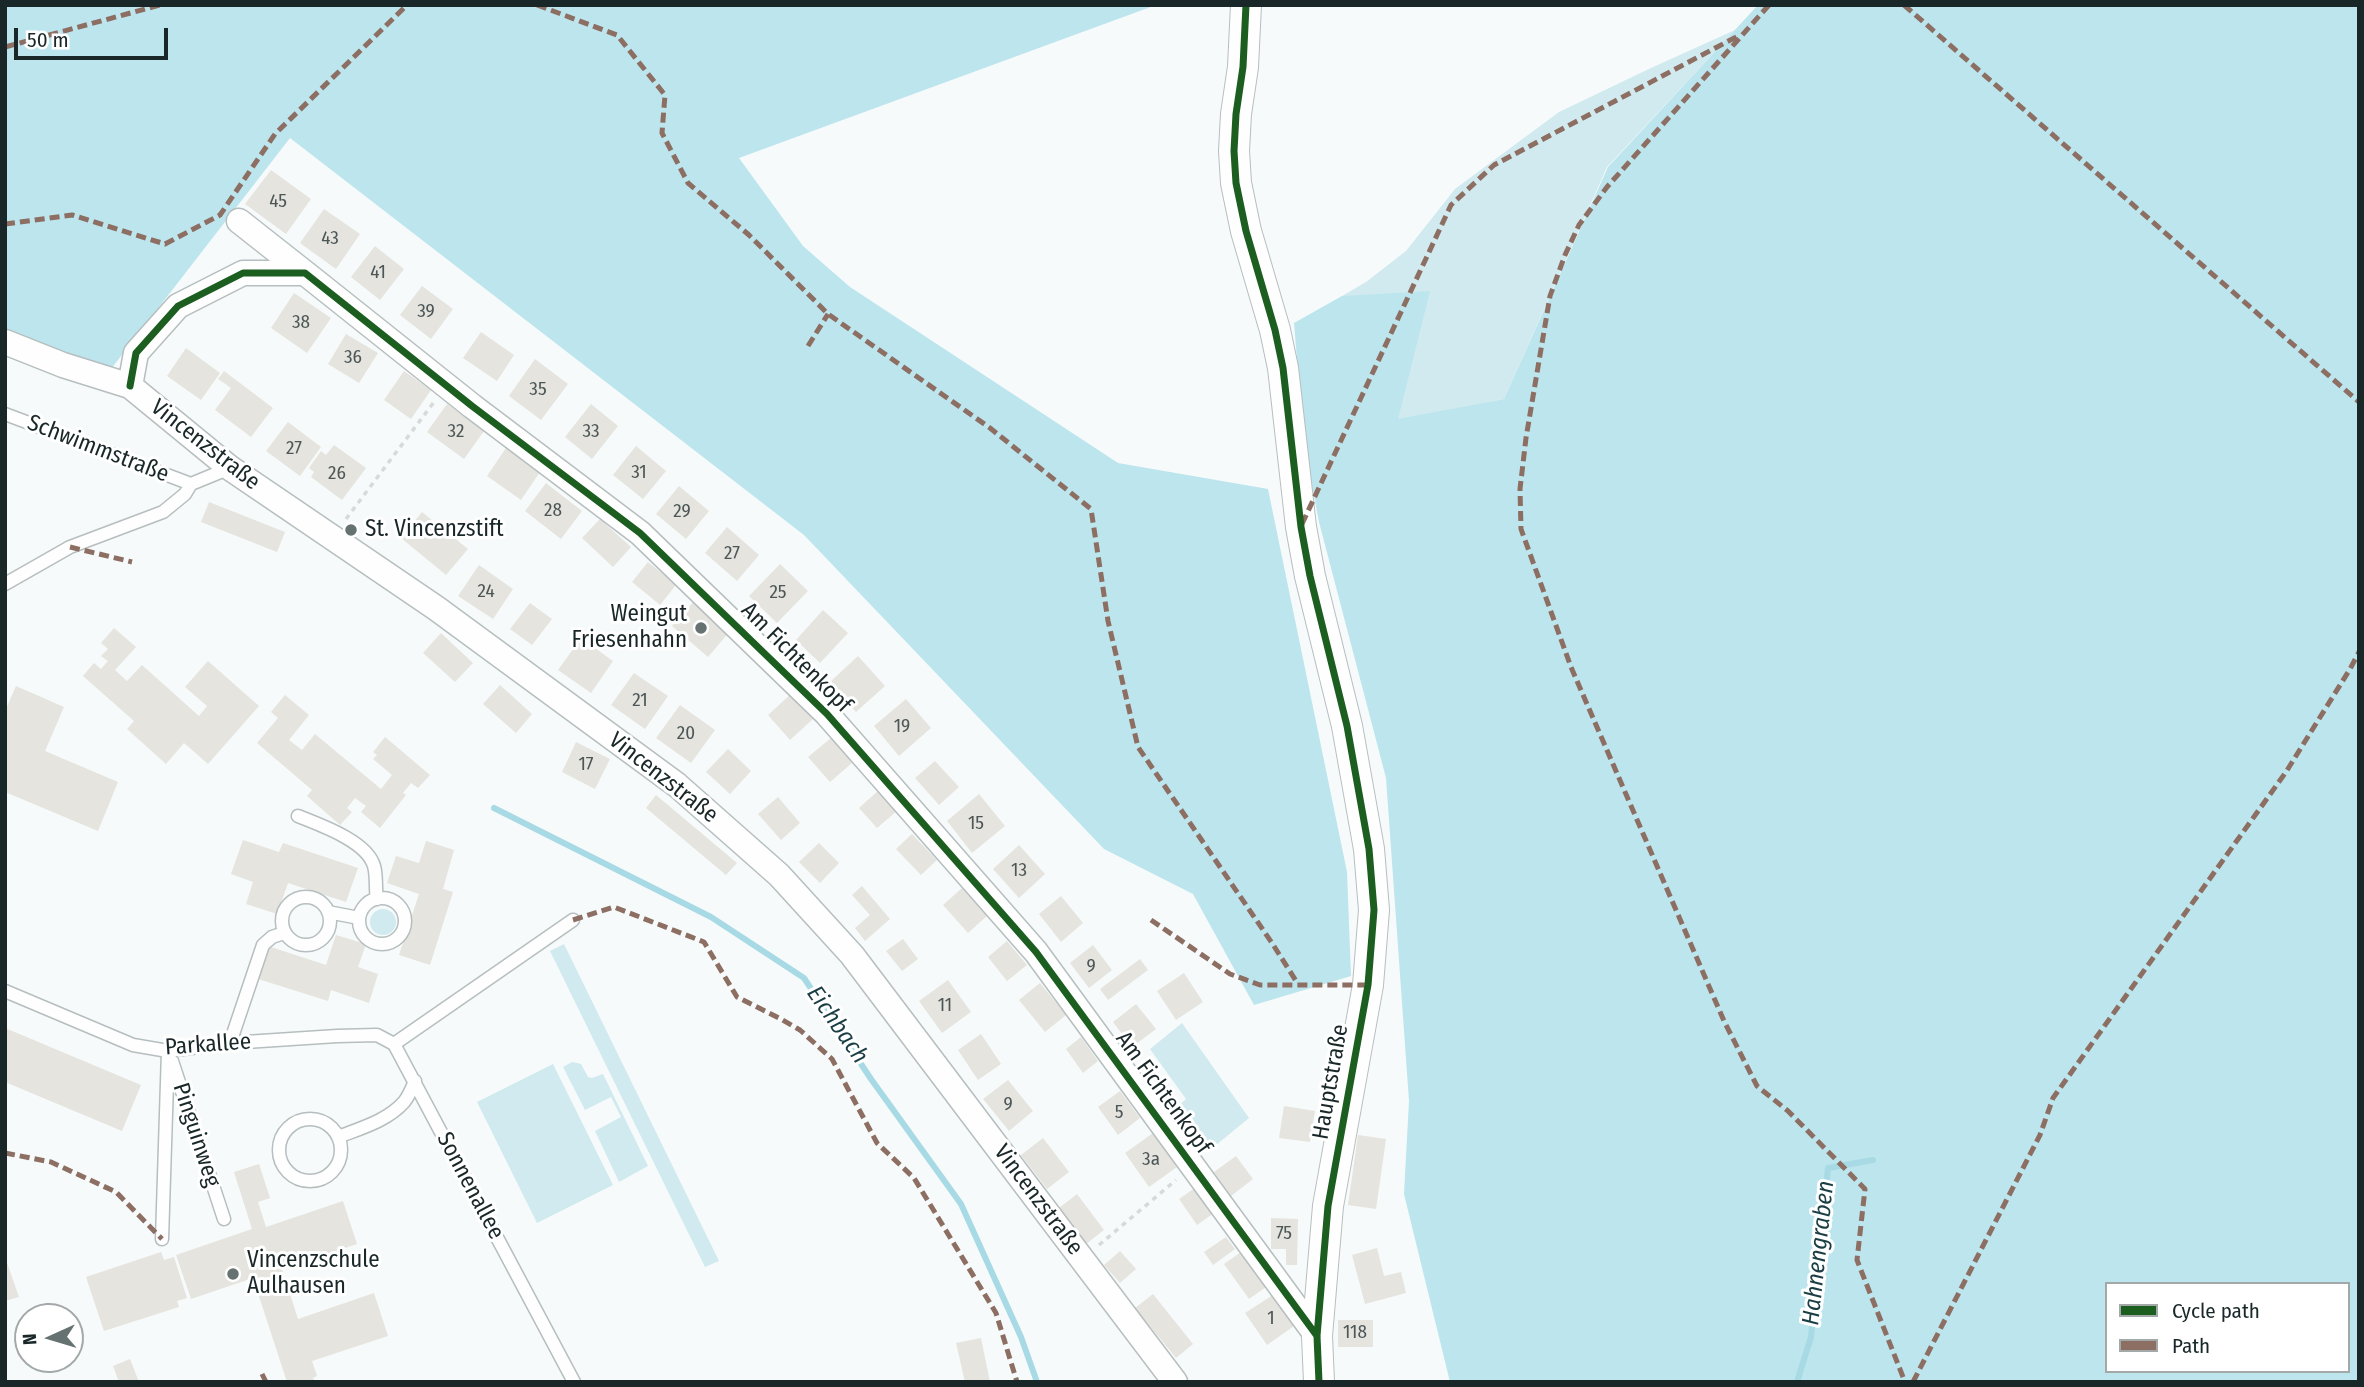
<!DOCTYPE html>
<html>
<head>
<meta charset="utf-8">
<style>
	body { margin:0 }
	#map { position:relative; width:2364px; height:1387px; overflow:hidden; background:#f6fafa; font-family:"Fira Sans Condensed",sans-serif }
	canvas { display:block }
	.frame { position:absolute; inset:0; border:7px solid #192729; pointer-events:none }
	.legend { position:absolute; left:2105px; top:1282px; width:245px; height:91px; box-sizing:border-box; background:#fff; border:2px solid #a3a9a9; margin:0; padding:9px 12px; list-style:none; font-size:21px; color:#192729 }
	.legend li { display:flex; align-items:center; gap:14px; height:35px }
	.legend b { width:35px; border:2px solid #a3a9a9 }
	.north { position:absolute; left:14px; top:1303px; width:70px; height:70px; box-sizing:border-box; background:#fff; border:2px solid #a3a9a9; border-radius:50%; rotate:266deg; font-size:19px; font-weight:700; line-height:28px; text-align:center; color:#192729 }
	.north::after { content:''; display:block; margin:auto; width:24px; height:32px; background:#667172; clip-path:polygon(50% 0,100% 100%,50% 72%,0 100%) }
	.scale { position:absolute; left:14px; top:28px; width:154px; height:32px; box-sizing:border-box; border:4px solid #192729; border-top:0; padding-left:9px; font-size:21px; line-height:24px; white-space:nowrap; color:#192729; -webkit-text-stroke:5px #fff; paint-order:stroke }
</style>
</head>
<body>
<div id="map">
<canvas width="2364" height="1387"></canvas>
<div class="frame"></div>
<ul class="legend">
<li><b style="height:9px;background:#1b5e20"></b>Cycle path</li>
<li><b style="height:9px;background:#8d6e63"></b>Path</li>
</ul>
<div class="north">N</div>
<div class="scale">50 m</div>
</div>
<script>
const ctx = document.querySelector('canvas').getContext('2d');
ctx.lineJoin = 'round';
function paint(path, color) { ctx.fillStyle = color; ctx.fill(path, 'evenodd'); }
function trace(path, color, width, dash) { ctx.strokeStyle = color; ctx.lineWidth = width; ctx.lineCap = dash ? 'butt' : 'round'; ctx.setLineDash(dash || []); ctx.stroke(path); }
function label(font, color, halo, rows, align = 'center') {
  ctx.font = font + ' "Fira Sans Condensed",sans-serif'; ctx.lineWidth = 6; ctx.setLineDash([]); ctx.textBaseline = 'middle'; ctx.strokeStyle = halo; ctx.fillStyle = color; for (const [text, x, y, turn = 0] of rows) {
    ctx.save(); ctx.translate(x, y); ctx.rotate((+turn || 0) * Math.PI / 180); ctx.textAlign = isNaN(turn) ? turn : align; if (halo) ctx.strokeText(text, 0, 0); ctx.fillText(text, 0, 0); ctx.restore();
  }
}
paint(new Path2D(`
	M1735 30 1607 167 1504 399 1398 420 1342 296 1366 282 1406 251 1455 189 1559 112 1651 68Z
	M370 922a13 13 0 1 1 26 0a13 13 0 1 1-26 0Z
	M564 944 719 1261 705 1267 550 951Z
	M1182 1023 1249 1118 1210 1150 1175 1109 1186 1099 1150 1049Z
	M572 1062 581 1064 588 1077 592 1078 603 1074 648 1166 619 1182 595 1131 621 1117 611 1097 585 1110 563 1067Z
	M553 1064 613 1185 537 1223 477 1102Z`), '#d1eaef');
paint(new Path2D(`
	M5 5H1156L739 158 803 246 850 287 1118 463 1268 489 1347 872 1351 976 1254 1005 1193 894 1104 849 804 535 290 138 104 378 5 336Z
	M1758 5H2359V1382H1450L1404 1194 1409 1101 1386 778 1319 522 1304 443 1294 323 1342 296 1430 291 1398 419 1504 399 1608 167ZM2107 1284H2348V1371H2107Z`), '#bce5ed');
trace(new Path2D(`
	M494 808 711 917 804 978 871 1079 961 1204 1021 1337 1037 1382
	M1797 1382 1811 1337 1828 1168 1873 1160`), '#a7dae4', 6);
paint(new Path2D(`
	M271 170 311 199 286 234 245 204Z
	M324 209 360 234 336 269 300 243Z
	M375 246 404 269 380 300 351 277Z
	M422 286 453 309 431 339 400 315Z
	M294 293 331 318 307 353 271 328Z
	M481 332 514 355 497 381 463 358Z
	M346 334 378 353 359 383 328 364Z
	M186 348 220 373 201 400 167 376Z
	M535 359 568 384 541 420 509 396Z
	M224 371 273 408 251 437 215 410 231 388 218 379Z
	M404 371 431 390 411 419 384 400Z
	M447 404 484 431 464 459 427 432Z
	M591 404 618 426 592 459 565 437Z
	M288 422 321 447 300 476 266 451Z
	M334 445 366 468 342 500 311 477 314 472 309 468 321 451 326 455Z
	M636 446 666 471 643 499 613 475Z
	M506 448 540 472 521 500 487 476Z
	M546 483 582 511 561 539 525 511Z
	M679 486 709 511 686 539 656 514Z
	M209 502 285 532 277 552 201 522Z
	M422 512 468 549 446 575 401 538Z
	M600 519 631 547 613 567 582 538Z
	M727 527 759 555 737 581 705 553Z
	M648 562 676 585 660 605 632 582Z
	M780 564 808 591 777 623 749 596Z
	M479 565 513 589 493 619 458 596Z
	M695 600 731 630 708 657 672 626Z
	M530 603 552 619 532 645 510 629Z
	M823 610 848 633 820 663 796 640Z
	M114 628 136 647 115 670 127 681 142 665 199 716 207 706 185 687 208 661 259 706 208 764 184 743 166 764 127 729 134 721 83 676 94 663 101 669 108 661 101 656 108 649 101 643Z
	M441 633 473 663 455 682 423 653Z
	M581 638 613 661 591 693 558 670Z
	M858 656 885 686 856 712 830 682Z
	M634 673 668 696 645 729 611 705Z
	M500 685 532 714 516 733 483 704Z
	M16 686 64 707 45 751 118 782 98 831 5 792V711Z
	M791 694 813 719 790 740 768 715Z
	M285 695 309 715 289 740 302 750 315 734 381 789 392 775 373 759 377 755 373 752 385 737 430 775 418 788 411 783 403 793 406 795 380 828 361 812 366 806 355 798 347 808 352 812 340 825 307 796 312 790 257 743 278 718 271 712Z
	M906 699 931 728 899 756 874 726Z
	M680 705 715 730 691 763 656 738Z
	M831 738 852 763 830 782 808 757Z
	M576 742 610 759 595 789 562 772Z
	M728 749 751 771 730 794 706 772Z
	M935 761 959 787 939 805 915 778Z
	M879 790 897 811 877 828 859 808Z
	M979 794 1005 826 972 853 947 821Z
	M656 795 737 863 726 875 646 808Z
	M778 797 800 823 781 840 758 814Z
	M912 834 937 860 921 875 896 849Z
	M243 840 279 852 283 843 358 868 346 902 288 883 277 914 246 904 253 882 231 874Z
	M426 841 454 850 443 889 453 892 430 965 399 955 419 894 387 883 396 856 419 863Z
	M819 843 839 863 820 883 799 862Z
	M1019 845 1045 874 1019 898 993 869Z
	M862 886 890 919 865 941 855 928 870 915 852 895Z
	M962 888 987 916 968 933 943 905Z
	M1061 896 1083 923 1061 942 1039 914Z
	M336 935 366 944 358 967 378 974 369 1003 331 990 328 1001 258 979 268 946 326 965Z
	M903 939 918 959 902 971 886 951Z
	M1007 941 1027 965 1007 981 988 957Z
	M1093 945 1112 970 1089 988 1070 963Z
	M1140 959 1148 970 1108 1000 1100 989Z
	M1184 973 1203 1002 1176 1020 1157 991Z
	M948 980 971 1012 942 1033 919 1001Z
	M1040 983 1066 1015 1045 1032 1019 1000Z
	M1136 1004 1156 1029 1132 1047 1113 1022Z
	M5 1028 141 1085 122 1131 5 1082Z
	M981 1034 1001 1064 978 1080 958 1050Z
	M1081 1037 1098 1061 1083 1073 1066 1049Z
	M1008 1080 1033 1111 1009 1131 983 1099Z
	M1120 1091 1140 1118 1118 1135 1098 1107Z
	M1284 1106 1315 1111 1310 1142 1279 1138Z
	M1153 1133 1177 1167 1149 1187 1125 1153Z
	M1358 1135 1386 1139 1376 1209 1348 1205Z
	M1043 1138 1069 1172 1047 1189 1021 1155Z
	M1236 1156 1253 1179 1231 1196 1214 1172Z
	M259 1164 270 1198 258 1202 266 1227 343 1201 357 1244 282 1269 298 1319 374 1293 388 1336 312 1361 317 1376 313 1378 315 1382H287L253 1278 191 1299 176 1255 252 1229 234 1172Z
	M1199 1185 1217 1211 1197 1225 1179 1199Z
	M1077 1194 1104 1230 1086 1244 1059 1208Z
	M1271 1218 1298 1219 1297 1265H1286V1249H1271Z
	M1226 1237 1235 1249 1213 1265 1204 1252Z
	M1377 1248 1384 1276 1401 1272 1406 1293 1365 1304 1352 1255Z
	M1244 1250 1269 1285 1249 1299 1224 1264Z
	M1120 1251 1136 1269 1120 1283 1104 1265Z
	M161 1252 164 1260 174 1257 187 1298 177 1301 179 1307 104 1331 86 1277Z
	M5 1257 19 1297 5 1301Z
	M1276 1293 1297 1324 1267 1345 1245 1313Z
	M1153 1294 1193 1344 1176 1358 1135 1308Z
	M1338 1320H1373V1347H1338Z
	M981 1338 990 1382H965L956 1343Z
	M130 1359 139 1382H119L113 1366Z`), '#e5e4df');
const service = new Path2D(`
	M5 414 191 484
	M5 584 70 547 163 512 185 494 191 484 230 468
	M298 816C320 825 367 841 374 866 377 876 375 888 377 899
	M282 921a24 24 0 1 1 48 0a24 24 0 1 1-48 0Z
	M359 921a23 23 0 1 1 46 0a23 23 0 1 1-46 0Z
	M328 912 359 918
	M5 991 133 1045 168 1051 230 1043 337 1036 377 1035 394 1044 574 1382
	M230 1043 263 945 272 937 284 933
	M394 1044 573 920
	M172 1061 224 1219
	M279 1150a31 31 0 1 1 62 0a31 31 0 1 1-62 0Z
	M338 1137C361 1128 387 1121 404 1102 409 1096 412 1088 415 1081
	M162 1239 168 1051`);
const minor = new Path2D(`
	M239 221 305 273
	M5 342 63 365 130 386 230 468 436 608 677 785 779 875 852 955 1175 1382
	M130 386 136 353 178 306 243 273H305L472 406 640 533 827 714 1036 952 1317 1336`);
const tertiary = new Path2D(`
	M1246 5 1243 67 1236 114 1234 151 1236 183 1246 231 1275 330 1283 368 1301 527 1310 576 1347 726 1369 849 1374 910 1368 985 1328 1206 1317 1336 1319 1382`);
trace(service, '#b6bebf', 15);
trace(minor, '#b6bebf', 27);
trace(tertiary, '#b6bebf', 32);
trace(new Path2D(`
	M346 519 434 402
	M1099 1245 1176 1180`), '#d8dada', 3.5, [5, 5]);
trace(service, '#fefefe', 12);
trace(minor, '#fefefe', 24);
trace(tertiary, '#fefefe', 30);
trace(new Path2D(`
	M537 5 617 35 665 95 662 133 688 183 749 235 828 314 990 428 1091 509 1108 621 1138 747 1272 943 1298 984
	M1769 5 1607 187 1579 225 1565 255 1550 296 1526 438 1520 489 1521 529 1571 667 1724 1021 1757 1086 1788 1111 1865 1189 1857 1260 1905 1382
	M1904 5 2359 402
	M5 47 160 5
	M5 224 72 215 165 244 220 215 275 134 407 5
	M808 346 828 314
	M1302 524 1451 205 1494 165 1738 36
	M70 547 132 562
	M573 920 614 907 704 942 737 997 781 1019 800 1030 832 1059 877 1143 914 1178 996 1313 1017 1382
	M1151 920 1230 974 1260 985H1368
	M5 1153 51 1162 116 1192 162 1239
	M262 1374 266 1382
	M1913 1382 2040 1135 2053 1098 2286 772 2350 669 2359 652`), '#8d6e63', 5, [10, 5]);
trace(new Path2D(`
	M1246 5 1243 67 1236 114 1234 151 1236 183 1246 231 1275 330 1283 368 1301 527 1310 576 1347 726 1369 849 1374 910 1368 985 1328 1206 1317 1336 1319 1382
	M130 386 136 353 178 306 243 273H305L472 406 640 533 827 714 1036 952 1317 1336`), '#1b5e20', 7);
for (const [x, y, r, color] of [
	[351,530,7,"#667172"],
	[701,628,7,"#667172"],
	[233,1274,7,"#667172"]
]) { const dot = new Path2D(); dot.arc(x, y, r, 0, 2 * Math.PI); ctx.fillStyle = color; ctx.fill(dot); trace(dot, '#fff', 2.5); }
label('19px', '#4d5758', null, [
	["45",278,202],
	["43",330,239],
	["41",378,273],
	["39",426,312],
	["38",301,323],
	["36",353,358],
	["35",538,390],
	["32",456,432],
	["33",591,432],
	["27",294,449],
	["31",639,473],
	["26",337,474],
	["28",553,511],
	["29",682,512],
	["27",732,554],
	["24",486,592],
	["25",778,593],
	["21",640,701],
	["19",902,727],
	["20",686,734],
	["17",586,765],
	["15",976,824],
	["13",1019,871],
	["9",1091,967],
	["11",945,1006],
	["9",1008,1105],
	["5",1119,1113],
	["3a",1151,1160],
	["75",1284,1234],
	["1",1271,1319],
	["118",1355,1333]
]);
label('23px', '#192729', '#fff', [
	["Vincenzstraße",205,445,38],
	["Schwimmstraße",98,449,21],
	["Am Fichtenkopf",796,658,45],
	["Vincenzstraße",663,778,38],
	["Parkallee",208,1045,-4],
	["Hauptstraße",1331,1082,-80],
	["Am Fichtenkopf",1163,1093,54],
	["Pinguinweg",196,1135,72],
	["Sonnenallee",470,1186,62],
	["Vincenzstraße",1038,1200,53]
]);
label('23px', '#192729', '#fff', [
	["St. Vincenzstift",365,530],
	["Weingut",687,615,"right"],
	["Friesenhahn",687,641,"right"],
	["Vincenzschule",247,1261],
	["Aulhausen",247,1287]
], 'left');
label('italic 24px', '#1b3e45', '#fff', [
	["Eichbach",837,1025,55],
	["Hahnengraben",1819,1253,-84]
]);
</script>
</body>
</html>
